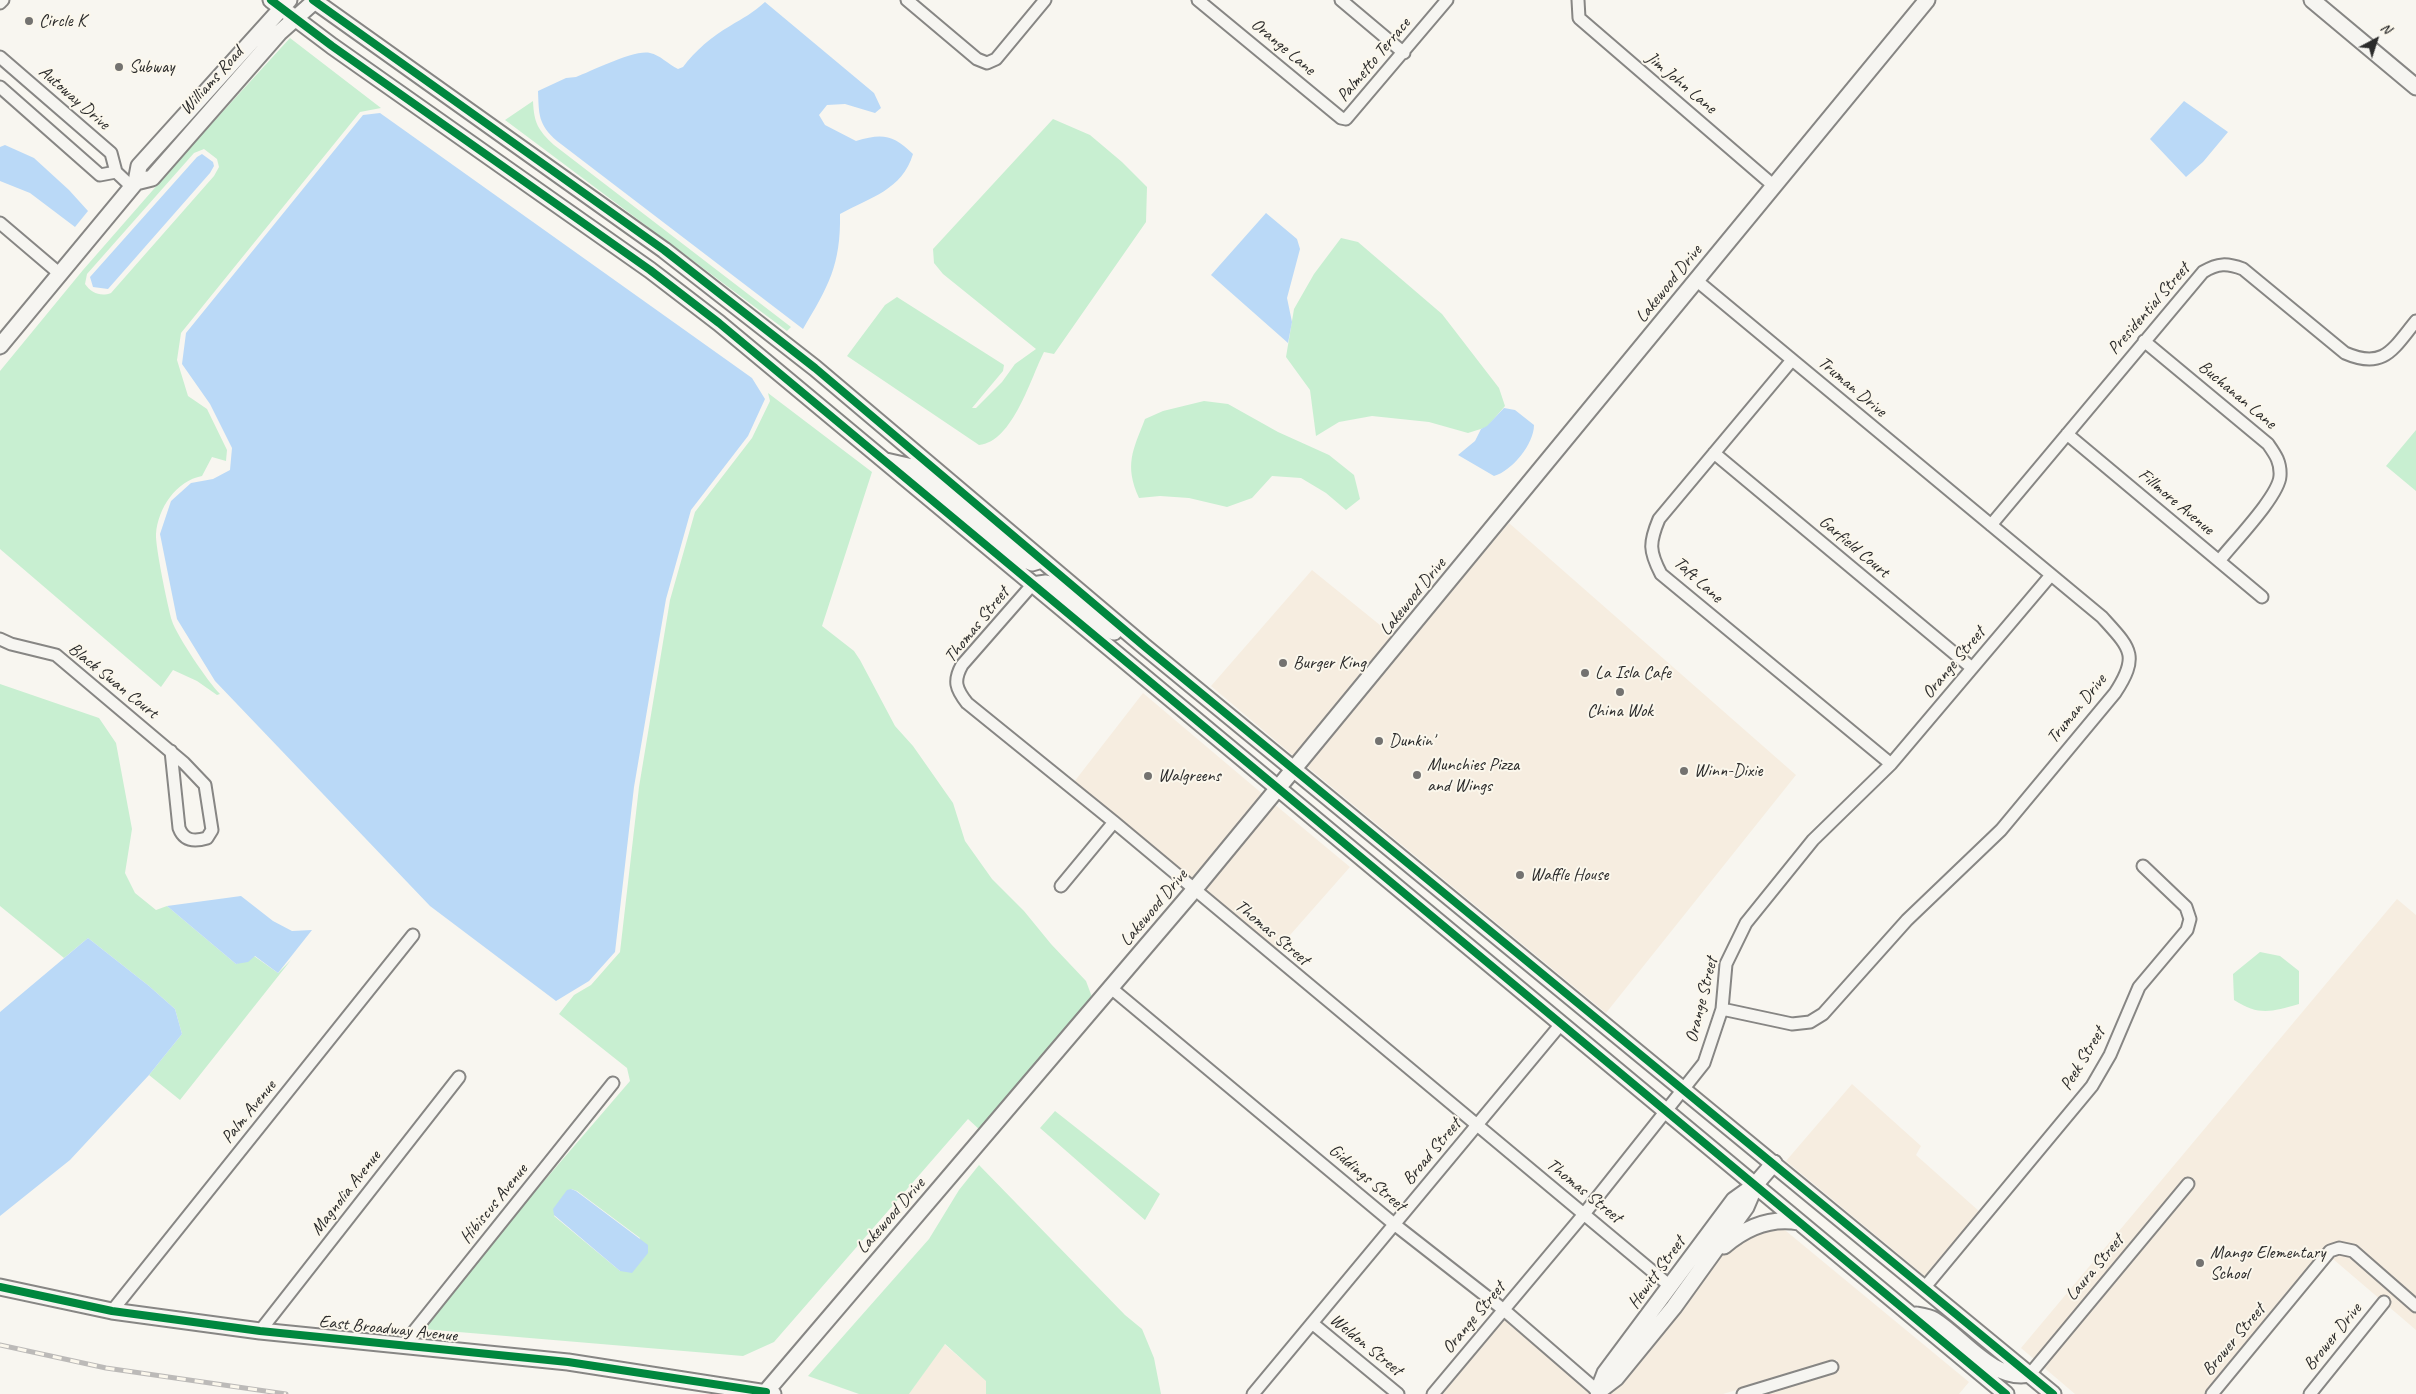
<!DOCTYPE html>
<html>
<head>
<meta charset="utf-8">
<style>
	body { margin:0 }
	#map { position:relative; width:2416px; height:1394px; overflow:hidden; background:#f8f6f0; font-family:Caveat,sans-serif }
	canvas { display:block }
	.north { position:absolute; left:2351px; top:15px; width:50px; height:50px; -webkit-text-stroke:4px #fbf7ec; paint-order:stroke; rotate:40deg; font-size:14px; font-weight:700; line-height:20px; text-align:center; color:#2b2b2b }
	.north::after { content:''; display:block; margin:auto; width:18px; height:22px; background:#2b2b2b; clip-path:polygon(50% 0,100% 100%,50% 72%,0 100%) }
</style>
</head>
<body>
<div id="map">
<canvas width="2416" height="1394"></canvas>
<div class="north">N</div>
</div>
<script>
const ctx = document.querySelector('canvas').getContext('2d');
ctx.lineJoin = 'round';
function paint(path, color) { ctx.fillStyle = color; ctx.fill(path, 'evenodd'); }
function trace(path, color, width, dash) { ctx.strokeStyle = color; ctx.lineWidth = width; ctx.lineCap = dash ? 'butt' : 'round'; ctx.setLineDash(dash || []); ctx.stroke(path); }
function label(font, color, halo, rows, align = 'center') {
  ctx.font = font + ' Caveat,sans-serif'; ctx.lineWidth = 4; ctx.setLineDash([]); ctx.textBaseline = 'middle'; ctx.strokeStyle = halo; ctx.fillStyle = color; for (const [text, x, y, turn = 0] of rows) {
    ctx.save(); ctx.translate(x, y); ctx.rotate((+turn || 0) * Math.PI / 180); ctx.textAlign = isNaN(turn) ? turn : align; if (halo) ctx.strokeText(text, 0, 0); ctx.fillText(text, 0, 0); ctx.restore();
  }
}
paint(new Path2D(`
	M1509 523 1796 775 1606 1013 1305 765Z
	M1312 570 1396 638 1296 758 1211 686Z
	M1143 693 1265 796 1193 882 1074 782Z
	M1273 803 1350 867 1276 951 1202 889Z
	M2397 899 2416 915V1330L2333 1259 2222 1394H2075L2021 1348Z
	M1852 1084 1921 1146 1916 1155 1980 1212 1926 1277 1786 1161Z
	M1780 1226 1969 1382 1959 1394H1762L1838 1371 1837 1360 1723 1394H1611L1608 1391 1712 1263 1742 1238Z
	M1504 1318 1590 1393 1589 1394H1443Z
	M944 1344 987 1381 986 1394H909Z`), '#f6ede0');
paint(new Path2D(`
	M290 38 381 108 360 112 181 333 177 360 188 396 207 409 227 450 226 461 212 457 202 476C176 481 158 508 156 534 155 545 168 608 172 621 177 636 208 682 220 694L217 695 197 681 173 670 161 687 0 549V371L83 270 194 143ZM204 149 217 159 219 167 214 176 111 293C101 297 91 293 85 284L87 274 194 153Z
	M533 101C534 123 538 130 554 145L791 327 787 331 505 120Z
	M1053 119 1090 135 1122 162 1147 187 1146 222 1054 354 1044 352C1031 377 1013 442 979 445L847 356 885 305 897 297 1004 365 1003 371 972 408H976L1002 382 1015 364 1036 349 943 274 934 263 933 249Z
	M1341 238 1358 242 1442 314 1499 388 1505 406 1487 427 1468 433 1429 422 1372 416 1339 422 1316 436 1310 390 1286 357 1294 309 1314 274Z
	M768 393 872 472 822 626 854 651 860 660 895 726 913 746 953 803 965 841 992 879 1024 911 1051 944 1086 981 1092 997 1083 1012 981 1131 968 1119 774 1342 743 1356 423 1329 514 1216 630 1081 627 1068 559 1014 574 995 591 985 620 952 639 787 670 600 695 512 752 438 770 401ZM571 1189 577 1191 640 1238 620 1271 554 1216Z
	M1204 401 1228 404 1278 432 1329 455 1354 475 1360 499 1346 510 1326 493 1301 478 1272 476 1252 498 1227 507 1189 498 1160 496 1139 498C1124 465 1133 450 1145 419L1163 411Z
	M2416 430V491L2386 466Z
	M0 684 99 718 116 743 132 829 125 873 135 893 156 910 167 906 236 964 254 956 278 973 291 960 180 1100 149 1075 182 1034 175 1009 149 986 88 938 64 958 0 906Z
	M2260 952 2280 956 2299 971V1004C2271 1012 2259 1016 2234 1000L2233 974Z
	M1055 1111 1160 1194 1145 1220 1040 1128Z
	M979 1165 1125 1315 1142 1329 1154 1358 1161 1394H986V1381L945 1344 909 1394H859L808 1376 929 1239 959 1190Z`), '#c8efd1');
paint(new Path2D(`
	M765 2 874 93 881 108 875 113 845 104 827 105 819 115 825 125 856 141C883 133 893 135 913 154 902 190 871 197 840 214 841 265 828 287 803 329L557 141C538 124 539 115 538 91L566 78 576 77C592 71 635 49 650 53 660 55 668 64 678 69L683 67C695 51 712 36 730 26 743 18 753 13 765 2Z
	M2184 101 2228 132 2203 162 2186 177 2150 139Z
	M380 113 752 378 765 399 748 436 691 510 666 599 634 787 615 952 589 981 556 1001 430 906 215 681 177 619 160 534 171 501 191 483 213 479 230 470 232 448 210 404 182 364 186 333 363 115Z
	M5 145 34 158 69 190 88 211 75 227 30 193 0 181V147Z
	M202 154 213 162 214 166 210 173 108 289 93 287 90 277 197 157Z
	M1266 213 1297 239 1300 249 1287 298 1292 322 1288 343 1211 275Z
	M1504 408 1515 410 1534 425C1534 444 1512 471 1494 476L1458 455 1475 441 1481 429 1487 426Z
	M241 896 273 921 292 931 312 930 278 973 255 956 248 962 236 964 167 906Z
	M88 938 149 986 175 1009 182 1034 149 1075 70 1160 0 1216V1012Z
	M571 1189 576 1191 648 1245V1253L632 1273 620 1271 554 1215 553 1209 567 1190Z`), '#bad9f7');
const street = new Path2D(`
	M907 0 977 59 987 63 996 59 1045 0
	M1198 0 1341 118 1346 119 1447 0
	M1341 0 1404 53
	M1578 0 1579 18 1774 186
	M0 3 3 0
	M0 57 111 153 116 172 132 187
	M0 87 100 175 116 172
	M0 223 60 274
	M1696 280 2102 617C2130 648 2140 655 2115 693L2001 830 1907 920 1823 1014 1810 1022 1792 1024 1722 1009
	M2144 341 2268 444C2275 454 2281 462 2280 476 2279 496 2233 543 2219 561
	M1792 360 1659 519C1649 543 1649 551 1661 574L1891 764
	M2067 434 2262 597
	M1714 453 1972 668
	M1991 525 2203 272C2218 263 2227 263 2243 269L2345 353C2384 370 2393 349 2416 321
	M1032 585 962 665C953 681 956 689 967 703L1114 822 1670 1286
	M0 639 11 644 56 655 184 763 205 785 212 830 207 838C194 842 184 841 179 828L171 751
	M1061 886 1114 822
	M1111 988 1394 1224 1504 1310 1601 1394
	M1925 1287 2092 1086 2110 1055 2139 987 2187 930 2190 919 2186 907 2143 866
	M112 1311 413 935
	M1312 1323 1398 1394
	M260 1331 459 1077
	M403 1345 613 1083
	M2030 1374 2188 1184
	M1253 1394 1561 1024
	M1433 1394 1584 1214 1704 1063 1722 1009 1726 964 1746 923 1813 840 1891 764 2051 575
	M1743 1394 1832 1367
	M2212 1394 2330 1251 2339 1248 2353 1251 2416 1306
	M2310 1394 2384 1302`);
const secondary = new Path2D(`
	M271 0 332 46 650 270 719 323 2006 1394
	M313 0 664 250 815 368 1145 647 2053 1394
	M2312 0 2416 87
	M136 182 152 178 279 33 316 0
	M0 346 136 182 139 166 289 0
	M886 461 908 466 1023 559 1032 563 1042 560
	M1032 585 1046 583 1057 587 1114 632
	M1724 1246C1745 1228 1771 1217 1799 1222
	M0 1287 112 1311 260 1331 568 1362 773 1394
	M1916 1315C1922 1316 1929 1317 1934 1320 1963 1338 1993 1382 2030 1374
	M1598 1391 1605 1373 1734 1200 1755 1185 1774 1163
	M1599 1391 1616 1378 1674 1307 1746 1207 1755 1186
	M764 1394 1194 890 1927 0`);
trace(street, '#878684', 15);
trace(secondary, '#878684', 19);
trace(street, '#f6f5f1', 11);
trace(secondary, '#f6f5f1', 15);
const rail = new Path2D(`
	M0 1345 106 1368 286 1394`);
trace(rail, '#bcbab8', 5);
trace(rail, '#fbf7ec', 3, [9]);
trace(new Path2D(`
	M271 0 332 46 650 270 719 323 2006 1394
	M313 0 664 250 815 368 1145 647 2053 1394
	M0 1287 112 1311 260 1331 568 1362 766 1392`), '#00873e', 8);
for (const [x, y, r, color] of [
	[29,21,5,"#737270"],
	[119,67,5,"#737270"],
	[1283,663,5,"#737270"],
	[1585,673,5,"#737270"],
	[1620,692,5,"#737270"],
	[1379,741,5,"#737270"],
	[1684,771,5,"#737270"],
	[1417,775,5,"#737270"],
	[1148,776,5,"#737270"],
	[1520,875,5,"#737270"],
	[2200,1263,5,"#737270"]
]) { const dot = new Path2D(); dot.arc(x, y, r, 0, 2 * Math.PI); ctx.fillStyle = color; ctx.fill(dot); trace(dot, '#fbf7ec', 2); }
label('18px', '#2b2b2b', '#fbf7ec', [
	["Circle K",39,21],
	["Subway",129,67],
	["Burger King",1293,663],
	["La Isla Cafe",1595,673],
	["China Wok",1620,711,"center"],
	["Dunkin'",1389,741],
	["Munchies Pizza",1427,765],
	["and Wings",1427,786],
	["Winn-Dixie",1694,771],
	["Walgreens",1158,776],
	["Waffle House",1530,875],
	["Mango Elementary",2210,1253],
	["School",2210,1274]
], 'left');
label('18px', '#2b2b2b', '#fbf7ec', [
	["Orange Lane",1283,47,40],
	["Palmetto Terrace",1374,60,-50],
	["Williams Road",212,81,-48],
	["Jim John Lane",1681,83,40],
	["Autoway Drive",74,98,41],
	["Lakewood Drive",1669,284,-51],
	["Presidential Street",2149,309,-49],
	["Truman Drive",1852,387,40],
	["Buchanan Lane",2237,395,40],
	["Fillmore Avenue",2176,502,40],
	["Garfield Court",1854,547,40],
	["Taft Lane",1698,580,42],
	["Lakewood Drive",1413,597,-51],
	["Thomas Street",977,625,-51],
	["Orange Street",1954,663,-50],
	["Black Swan Court",113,681,39],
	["Truman Drive",2077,709,-51],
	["Lakewood Drive",1154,908,-50],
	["Thomas Street",1272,933,40],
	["Orange Street",1702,1000,-76],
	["Peek Street",2083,1059,-59],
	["Palm Avenue",249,1112,-51],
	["Broad Street",1432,1152,-50],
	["Giddings Street",1367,1178,40],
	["Thomas Street",1584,1191,39],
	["Magnolia Avenue",346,1193,-52],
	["Hibiscus Avenue",494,1204,-51],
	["Lakewood Drive",891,1216,-49],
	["Laura Street",2095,1268,-50],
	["Hewitt Street",1657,1273,-54],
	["Orange Street",1474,1318,-50],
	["East Broadway Avenue",388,1329,6],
	["Brower Drive",2333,1337,-51],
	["Brower Street",2234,1340,-50],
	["Weldon Street",1366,1345,39]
]);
</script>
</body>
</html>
